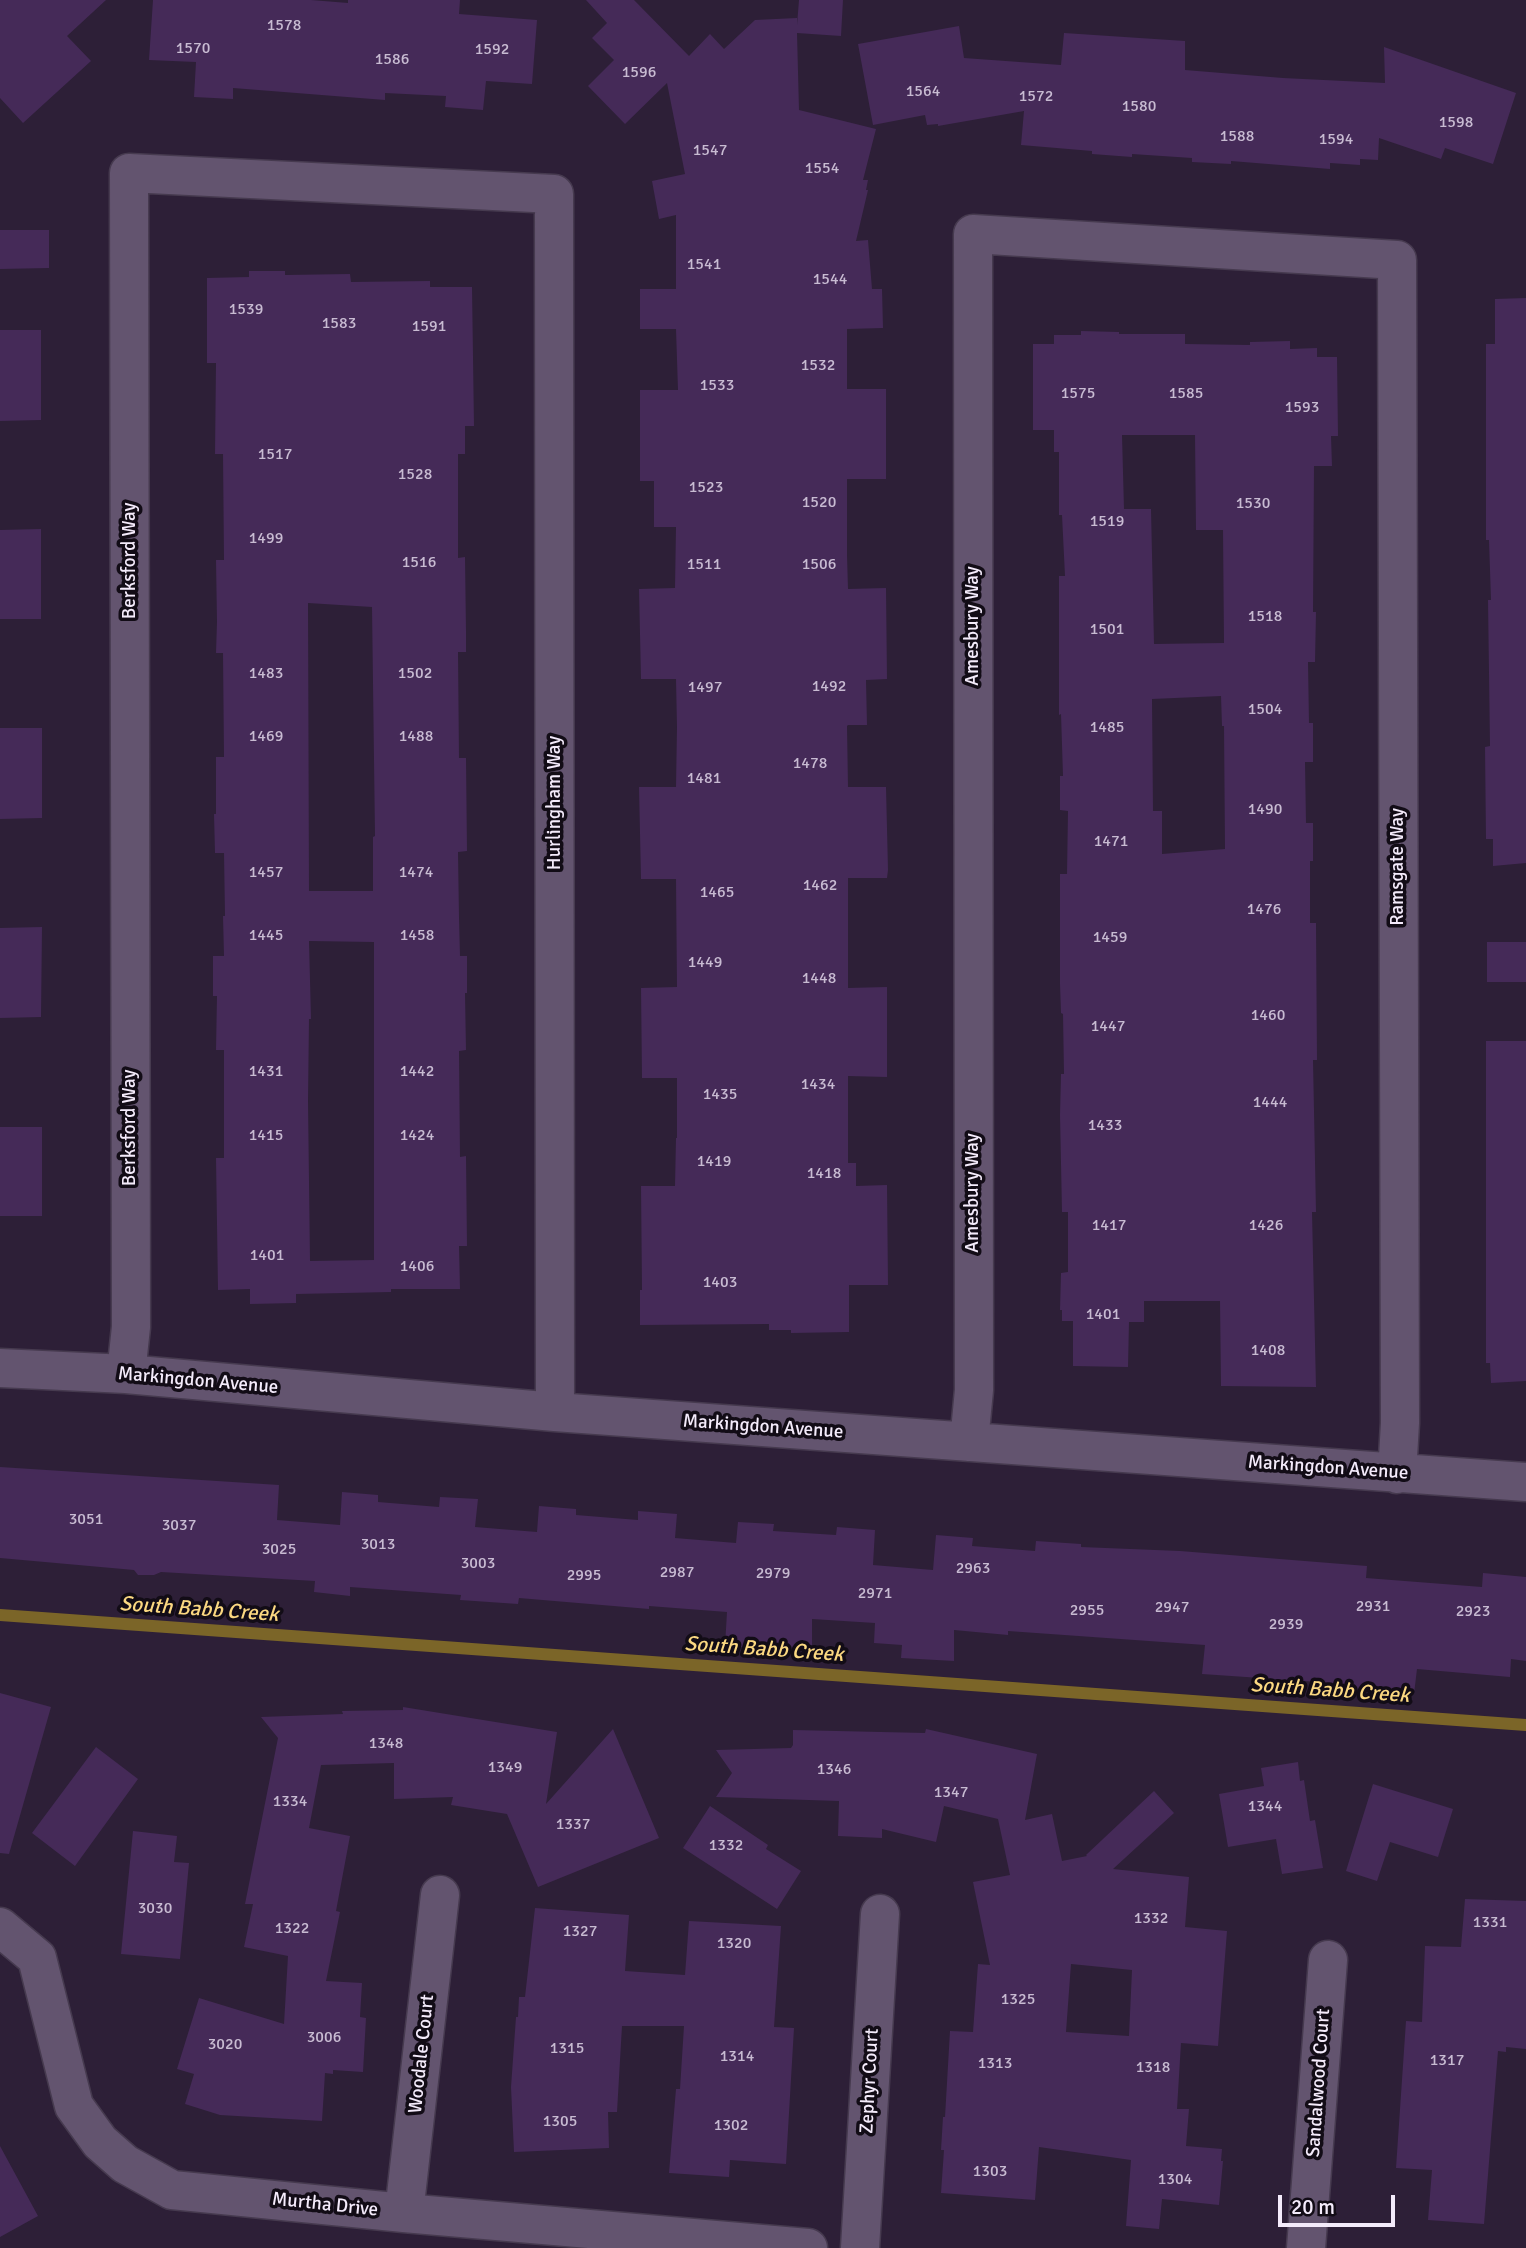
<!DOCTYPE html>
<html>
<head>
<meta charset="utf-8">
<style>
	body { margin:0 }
	#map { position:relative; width:1526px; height:2248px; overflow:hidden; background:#2d1f37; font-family:Signika,sans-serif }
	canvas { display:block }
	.scale { position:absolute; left:1278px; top:2195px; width:117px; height:32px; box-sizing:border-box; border:4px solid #f4ebfb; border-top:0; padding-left:9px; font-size:21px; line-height:24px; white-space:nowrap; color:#f4ebfb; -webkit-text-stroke:5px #120c16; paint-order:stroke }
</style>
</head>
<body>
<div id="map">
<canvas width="1526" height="2248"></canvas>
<div class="scale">20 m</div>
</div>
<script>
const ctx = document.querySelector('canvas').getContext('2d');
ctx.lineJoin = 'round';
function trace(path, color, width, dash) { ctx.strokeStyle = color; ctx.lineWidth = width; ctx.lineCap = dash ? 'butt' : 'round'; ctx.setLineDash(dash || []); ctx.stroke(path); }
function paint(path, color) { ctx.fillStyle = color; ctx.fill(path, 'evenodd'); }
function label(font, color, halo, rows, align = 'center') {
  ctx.font = font + ' Signika,sans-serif'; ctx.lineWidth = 7; ctx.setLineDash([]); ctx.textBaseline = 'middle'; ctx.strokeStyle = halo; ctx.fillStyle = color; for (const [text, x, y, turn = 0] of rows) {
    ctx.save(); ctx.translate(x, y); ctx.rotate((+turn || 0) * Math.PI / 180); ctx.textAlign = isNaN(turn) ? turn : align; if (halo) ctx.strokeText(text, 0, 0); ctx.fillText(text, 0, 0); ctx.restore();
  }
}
trace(new Path2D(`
	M0 1615 1526 1725`), '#7b6528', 12);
paint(new Path2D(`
	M0 0H106L67 36 91 61 23 123 0 98Z
	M153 0H311L348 3V0H460L459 14 537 20 532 84 486 81 483 110 445 107 446 96 385 93V100L233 88V99L194 97 196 62 149 60Z
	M586 0H634L689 56 710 34 724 49 755 20 797 18V25L799 0H843L841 36 797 33 799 110 876 129 863 180H868L866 190H868L856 241 868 240 872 289H882L883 328 847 329V389H886V479H847V555L848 589 886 588 887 679 866 680 867 725H848L847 726 848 787H886L888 870 887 878H848V988L887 987V1077L848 1076V1163H856V1186L887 1185 888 1285H849V1332L791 1333V1330H769V1324L640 1325V1290H642L641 1186H675L676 1138H677V1078H642L641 988 677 987 676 879H641L639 787H676L677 727 676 679H641L639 589 675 588 676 527H654V481H640V390H678L676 329H640V289H676V215L659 219 652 181 685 174 667 83 625 124 588 86 614 60 592 38 607 23Z
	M959 26 964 58 1061 65 1064 33 1185 41V70L1283 78 1385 83 1384 47 1516 93 1493 164 1445 148 1441 159 1379 138 1378 160 1360 159V165L1330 163V169L1231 161V164L1192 162V158L1132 154V157L1092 154V151L1021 145 1024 111 938 126V124L927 125 925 115 873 125 858 44Z
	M0 230H49V268L0 269Z
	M249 271H285V275L350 274 351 282 430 281V287H472L474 426H465V454H458V558L465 557 466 631V652H458L459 758H466L467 851 458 852 459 917 460 956H467V993H465L466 1050 459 1051 460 1157 466 1156 467 1246H459L460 1289H391V1292L296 1294V1303L250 1304V1289L218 1290 216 1158H224V1050H216L217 996H213V956H224L223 916H225L224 853H215L214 814H216V757H224L223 653H216L217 622 216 560H224L223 454H215L216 363H207V278L249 277ZM308 603 372 607 375 836 373 837V891H309ZM309 941 374 942V1260L310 1261 308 1101 309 1019H311Z
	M1526 298V863L1493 866V839H1486L1485 747 1490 746 1488 600H1491L1489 540H1486V344H1495V299Z
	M0 330H41V420L0 421Z
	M1081 331 1119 332V334H1185V344L1250 345V342L1290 341V349L1317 348V357H1337L1338 436H1331L1332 466H1314L1313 612H1316L1315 662H1308L1309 723H1313V762H1305L1306 823H1313V861H1310V923H1316L1317 1060H1313L1316 1212H1312L1316 1387 1221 1386 1220 1301H1144V1322H1129L1128 1367 1073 1366V1321H1062V1310H1060L1061 1273 1068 1272V1212H1062L1060 1115 1061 1074H1064L1063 1014 1061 1013 1060 984V874H1067L1068 811 1060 810V776H1063L1061 714 1059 715V576H1065L1062 515H1059V452H1054V430H1033V344H1054V335H1081ZM1122 435H1195L1196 530H1223L1224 643 1154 644 1151 509H1124ZM1221 696 1222 726H1224L1225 849 1162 854V811H1153L1152 699Z
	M41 529V619H0V530Z
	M0 728H42V818L0 819Z
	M42 927 41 1017 0 1018V928Z
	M1487 942H1526V982H1487Z
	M1486 1041H1526V1381L1491 1383 1490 1363H1486Z
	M0 1127H42V1216H0Z
	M0 1467 279 1485 277 1520 340 1525 342 1492 378 1495V1502L439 1507 440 1497 478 1499 475 1527 537 1532 539 1506 576 1509V1515L638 1520V1511L677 1514 675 1538 736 1543 738 1522 774 1524 773 1531 836 1535 837 1527 875 1530 873 1565 933 1570 936 1535 973 1538 972 1546 1035 1551 1036 1541 1081 1544V1547L1180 1551 1367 1566 1366 1578 1482 1587 1483 1573 1526 1577V1661L1511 1659 1510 1677 1417 1669 1414 1694 1360 1690H1319V1682L1202 1674 1205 1645 1008 1631V1635L954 1630V1661L901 1658 902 1645 874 1643 875 1623 812 1619V1652L725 1646 727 1612 649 1606V1609L519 1598 518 1604 460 1600 461 1595 350 1587V1596L314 1592 315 1581 161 1572 154 1575H138L134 1570 0 1558Z
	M0 1693 51 1707 9 1854 0 1853Z
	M403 1707 557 1732 546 1804 613 1729 659 1838 538 1887 507 1814 451 1805 453 1797 394 1799V1763L321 1765 309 1828 350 1836 336 1911 340 1912 326 1981 362 1983 360 2017 366 2018 363 2072 333 2070V2074L325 2073 322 2121 220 2115 185 2104 194 2074 177 2069 199 1998 284 2024 288 1956 244 1947 253 1904H245L278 1738 261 1717 343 1714 342 1711 403 1710Z
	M926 1729 1037 1754 1025 1820 1052 1814 1062 1861 1087 1856 1086 1855 1154 1791 1174 1813 1113 1869 1189 1877 1185 1927 1227 1931 1218 2046 1181 2043 1177 2109H1189L1186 2146 1222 2149 1221 2161H1223L1219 2205 1162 2199 1159 2229 1126 2226 1131 2160 1039 2147 1035 2200 941 2193 944 2150H941L943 2117H945L950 2031 973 2032 978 1964 990 1965 973 1882 1010 1875 998 1819 944 1806 936 1842 882 1829V1838L838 1836 839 1801 716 1797 732 1773 716 1750 791 1748 793 1745V1730L925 1733ZM1071 1964 1132 1970 1129 2036 1066 2032Z
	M96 1747 138 1779 75 1866 32 1833Z
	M1298 1762 1300 1781 1304 1780 1310 1821 1315 1820 1323 1868 1282 1874 1276 1839 1228 1847 1219 1794 1264 1786 1261 1768Z
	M1373 1784 1453 1809 1438 1857 1390 1842 1377 1881 1346 1871Z
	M710 1806 768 1845 766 1849 801 1871 777 1909 683 1848Z
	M133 1831 177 1836 174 1862 189 1863 180 1959 121 1954Z
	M1465 1899 1526 1901V2049L1506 2047V2052L1498 2051 1484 2224 1428 2220 1432 2170 1396 2168 1406 2021 1422 2022 1425 1946 1461 1947Z
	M535 1908 629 1915 625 1971 685 1975 689 1921 781 1926 774 2027 794 2028 786 2164 730 2160 729 2177 669 2173 676 2089H680L684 2026H622L617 2112H608L609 2148 514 2152 511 2087 516 2017H518L519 1997H525Z
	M0 2146 38 2216 0 2237Z`), '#452a58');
const minor = new Path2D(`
	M0 1368 126 1374 555 1412 1526 1482
	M126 1374 131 1327 129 173 554 194 555 1412
	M969 1442 974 1390 973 234 1397 260 1400 1423 1397 1474
	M0 1927 37 1958 74 2106 100 2142 125 2164 172 2190 404 2213 808 2248
	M404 2213 440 1895
	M860 2248 880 1914
	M1306 2248 1328 1960`);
trace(minor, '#463a4f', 41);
trace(minor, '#63546f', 38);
label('16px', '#c8bbd2', null, [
	["1578",284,26],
	["1570",193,49],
	["1592",492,50],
	["1586",392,60],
	["1596",639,73],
	["1564",923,92],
	["1572",1036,97],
	["1580",1139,107],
	["1598",1456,123],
	["1588",1237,137],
	["1594",1336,140],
	["1547",710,151],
	["1554",822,169],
	["1541",704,265],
	["1544",830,280],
	["1539",246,310],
	["1583",339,324],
	["1591",429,327],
	["1532",818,366],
	["1533",717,386],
	["1575",1078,394],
	["1585",1186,394],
	["1593",1302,408],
	["1517",275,455],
	["1528",415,475],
	["1523",706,488],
	["1520",819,503],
	["1530",1253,504],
	["1519",1107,522],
	["1499",266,539],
	["1516",419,563],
	["1511",704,565],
	["1506",819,565],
	["1518",1265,617],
	["1501",1107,630],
	["1483",266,674],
	["1502",415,674],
	["1492",829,687],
	["1497",705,688],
	["1504",1265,710],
	["1485",1107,728],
	["1469",266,737],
	["1488",416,737],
	["1478",810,764],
	["1481",704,779],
	["1490",1265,810],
	["1471",1111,842],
	["1457",266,873],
	["1474",416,873],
	["1462",820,886],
	["1465",717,893],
	["1476",1264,910],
	["1445",266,936],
	["1458",417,936],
	["1459",1110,938],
	["1449",705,963],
	["1448",819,979],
	["1460",1268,1016],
	["1447",1108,1027],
	["1431",266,1072],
	["1442",417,1072],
	["1434",818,1085],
	["1435",720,1095],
	["1444",1270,1103],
	["1433",1105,1126],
	["1415",266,1136],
	["1424",417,1136],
	["1419",714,1162],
	["1418",824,1174],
	["1417",1109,1226],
	["1426",1266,1226],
	["1401",267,1256],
	["1406",417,1267],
	["1403",720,1283],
	["1401",1103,1315],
	["1408",1268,1351],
	["3051",86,1520],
	["3037",179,1526],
	["3013",378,1545],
	["3025",279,1550],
	["3003",478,1564],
	["2963",973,1569],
	["2987",677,1573],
	["2979",773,1574],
	["2995",584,1576],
	["2971",875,1594],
	["2931",1373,1607],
	["2947",1172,1608],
	["2955",1087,1611],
	["2923",1473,1612],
	["2939",1286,1625],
	["1348",386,1744],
	["1349",505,1768],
	["1346",834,1770],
	["1347",951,1793],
	["1334",290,1802],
	["1344",1265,1807],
	["1337",573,1825],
	["1332",726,1846],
	["3030",155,1909],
	["1332",1151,1919],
	["1331",1490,1923],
	["1322",292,1929],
	["1327",580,1932],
	["1320",734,1944],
	["1325",1018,2000],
	["3006",324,2038],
	["3020",225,2045],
	["1315",567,2049],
	["1314",737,2057],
	["1317",1447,2061],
	["1313",995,2064],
	["1318",1153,2068],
	["1305",560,2122],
	["1302",731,2126],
	["1303",990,2172],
	["1304",1175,2180]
]);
label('19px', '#f4ebfb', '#120c16', [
	["Berksford Way",130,561,-90],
	["Amesbury Way",973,626,-90],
	["Hurlingham Way",555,803,-90],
	["Ramsgate Way",1398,867,-90],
	["Berksford Way",130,1128,-90],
	["Amesbury Way",973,1193,-90],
	["Markingdon Avenue",198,1381,5],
	["Markingdon Avenue",763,1427,4],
	["Markingdon Avenue",1328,1468,4],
	["Woodale Court",422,2054,-84],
	["Zephyr Court",870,2081,-87],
	["Sandalwood Court",1319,2083,-86],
	["Murtha Drive",325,2205,6]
]);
label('italic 21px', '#fbd881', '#120c16', [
	["South Babb Creek",199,1610,4],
	["South Babb Creek",764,1650,4],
	["South Babb Creek",1330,1691,4]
]);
</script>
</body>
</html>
